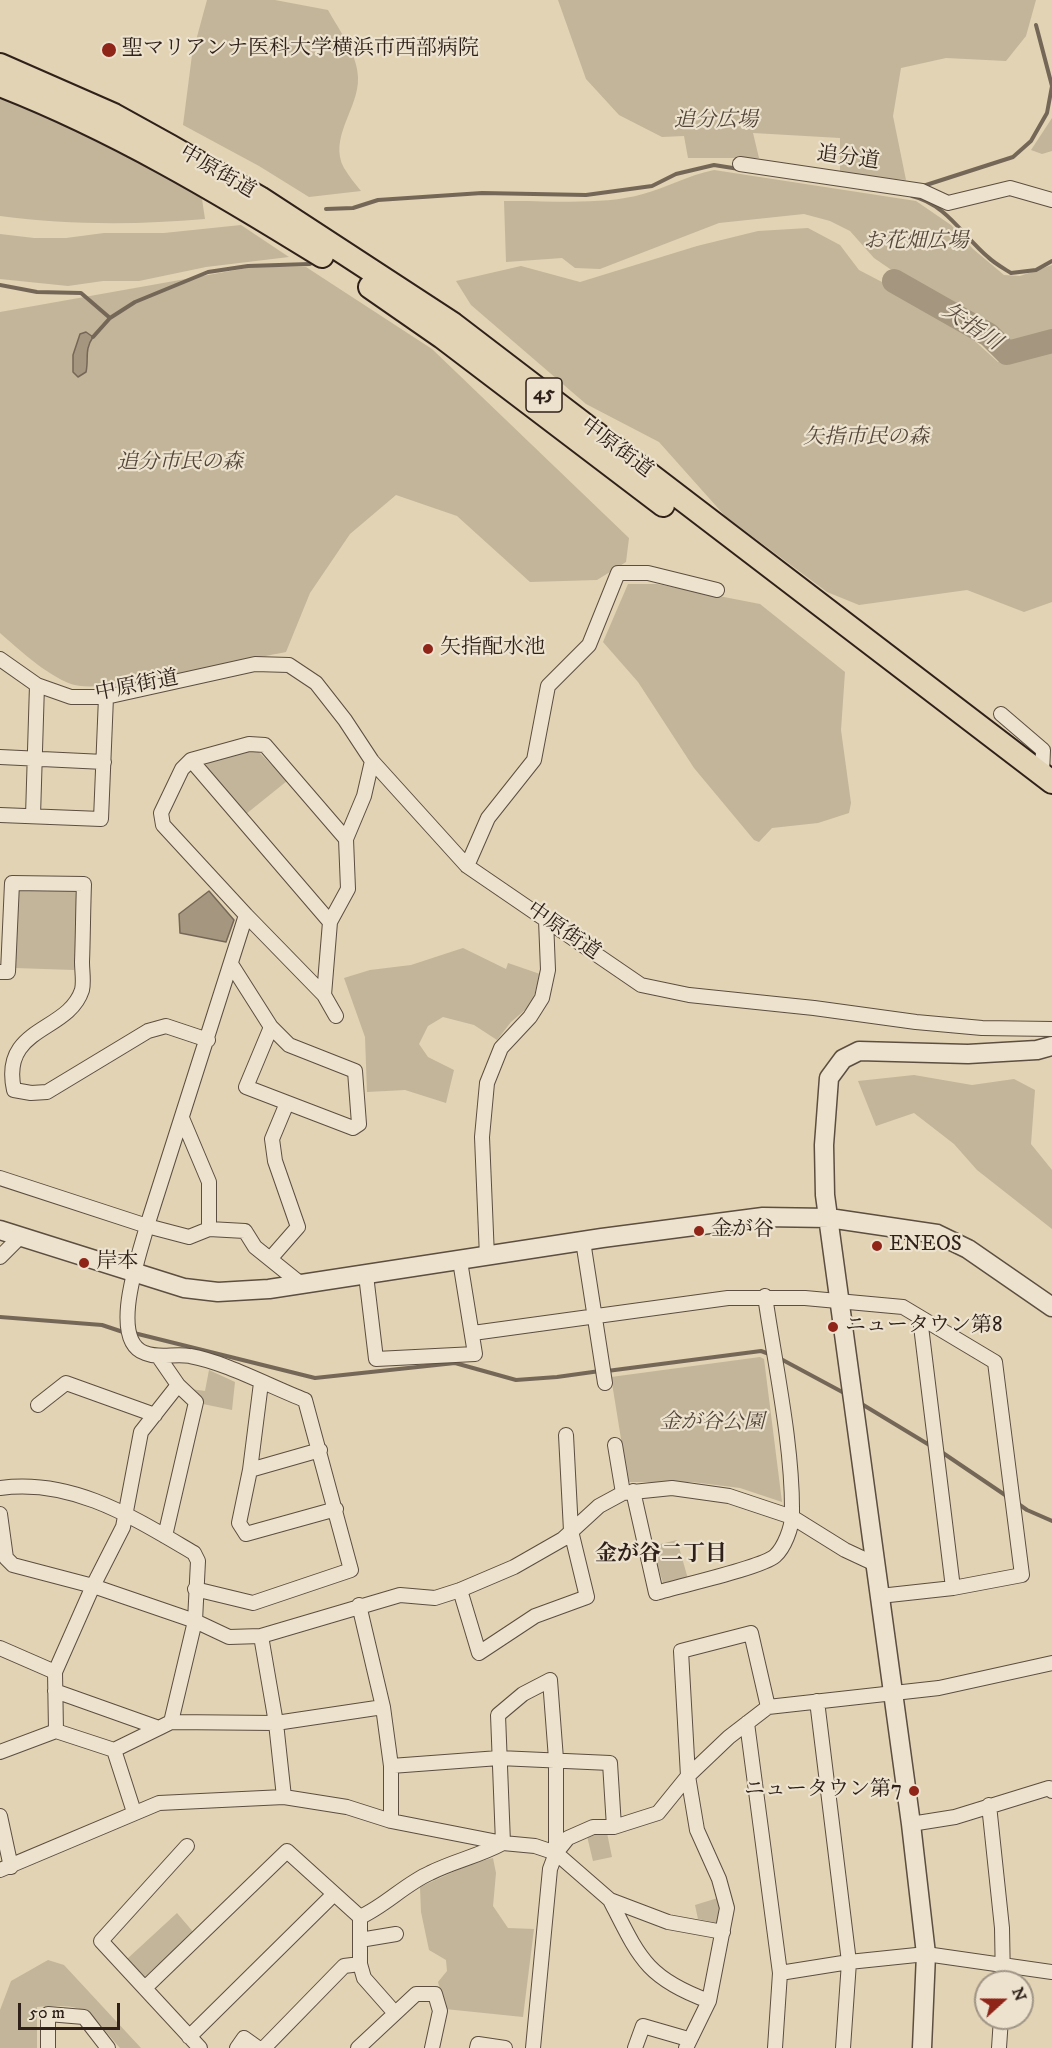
<!DOCTYPE html>
<html>
<head>
<meta charset="utf-8">
<style>
	body { margin:0 }
	#map { position:relative; width:1052px; height:2048px; overflow:hidden; background:#e1d3b3; font-family:"IM FELL DW Pica",serif }
	canvas { display:block }
	.north { position:absolute; left:974px; top:1970px; width:60px; height:60px; box-sizing:border-box; background:#ece2ce; border:2px solid #a09586; border-radius:50%; rotate:69deg; font-size:16px; font-weight:700; line-height:24px; text-align:center; color:#2f211a }
	.north::after { content:''; display:block; margin:auto; width:21px; height:27px; background:#8f2418; clip-path:polygon(50% 0,100% 100%,50% 72%,0 100%) }
	.scale { position:absolute; left:18px; top:2003px; width:102px; height:27px; box-sizing:border-box; border:3px solid #2f211a; border-top:0; padding-left:8px; font-size:18px; line-height:21px; white-space:nowrap; color:#2f211a; -webkit-text-stroke:4px #ece2ce; paint-order:stroke }
</style>
</head>
<body>
<div id="map">
<canvas width="1052" height="2048"></canvas>
<div class="north">N</div>
<div class="scale">50 m</div>
</div>
<script>
const ctx = document.querySelector('canvas').getContext('2d');
ctx.lineJoin = 'round';
function paint(path, color) { ctx.fillStyle = color; ctx.fill(path, 'evenodd'); }
function trace(path, color, width, dash) { ctx.strokeStyle = color; ctx.lineWidth = width; ctx.lineCap = dash ? 'butt' : 'round'; ctx.setLineDash(dash || []); ctx.stroke(path); }
function label(font, color, halo, rows, align = 'center') {
  ctx.font = font + ' "IM FELL DW Pica","Noto Serif JP",serif'; ctx.lineWidth = 4.5; ctx.setLineDash([]); ctx.textBaseline = 'middle'; ctx.strokeStyle = halo; ctx.fillStyle = color; for (const [text, x, y, turn = 0] of rows) {
    ctx.save(); ctx.translate(x, y); ctx.rotate((+turn || 0) * Math.PI / 180); ctx.textAlign = isNaN(turn) ? turn : align; if (halo) ctx.strokeText(text, 0, 0); ctx.fillText(text, 0, 0); ctx.restore();
  }
}
paint(new Path2D(`
	M207 0H275L328 10C339 30 358 55 358 78 359 108 328 138 344 168 349 176 355 184 361 191L309 197 259 166 183 125 192 55Z
	M558 0H1036L1026 36 1006 61 946 58 901 68 893 116 906 180 840 174V138L753 133 759 158H688L684 136 662 137 619 115 586 79Z
	M0 97 24 105 171 176 202 199 205 219C136 225 69 225 0 216Z
	M1052 118V151L1042 154 1031 150Z
	M714 170 916 201 951 225 973 249 1004 275 1020 276 1052 265V338L1024 343 1004 341 893 271 874 258 850 231 830 221 804 214 719 223 600 269 575 268 562 258 506 262 504 201C546 200 602 206 643 194 668 187 686 176 714 170Z
	M241 225 289 257 206 267 139 281H103L68 286 0 279V234L34 238H66L104 233H164Z
	M808 228 840 245 859 270 947 316 998 362 1052 349V602L1024 612 967 590 859 605 827 592 725 516 659 442 586 404 471 305 456 281 521 266 580 282 697 246 758 231Z
	M253 267H306L432 349 629 538 626 562 597 580 530 582 457 516 396 495 350 534 310 593 286 652C245 659 103 696 71 684 45 674 21 651 0 633V312Z
	M628 584H657L760 604 845 672 841 730 851 803 849 813 818 823 772 828 759 842 754 840 694 768 638 682 603 642Z
	M257 750 287 781 246 814 205 768 208 760Z
	M22 888 75 890 78 893 74 970 15 968 16 893Z
	M463 948 506 969 508 963 540 974 532 1004 511 1022 497 1040 474 1025 443 1017 428 1026 419 1044 428 1057 454 1070 446 1103 405 1090 367 1092 365 1037 344 978 370 970 411 965Z
	M914 1075 972 1085 1014 1079 1035 1090 1031 1144 1052 1170V1229L977 1170 954 1144 914 1113 876 1126 858 1081Z
	M760 1357 764 1359 782 1502 740 1488 692 1482H628L611 1377Z
	M209 1370 235 1382 232 1410 203 1404 190 1389 205 1391Z
	M677 1540 688 1579 668 1585 663 1583 652 1546Z
	M597 1832 607 1833 612 1857 593 1861 587 1836Z
	M493 1858 496 1873 493 1906 508 1928 534 1929 523 2017 445 2009 438 1982 447 1971 446 1960 429 1950 421 1912 420 1887 473 1863Z
	M721 1897 722 1924 698 1919 695 1905Z
	M177 1913 194 1933 143 1978 127 1959Z
	M48 1960 64 1965 141 2048H120C87 2011 91 2003 37 2007V2048H0V2010L11 1981Z`), '#c3b599');
const water = new Path2D(`
	M86 332 93 337C84 350 89 359 86 372L78 377 73 372V355L80 334Z
	M209 891 234 920 226 942 180 933 179 914Z`);
paint(water, '#a4967f');
trace(water, '#756757', 1.5);
trace(new Path2D(`
	M923 186 1013 157 1031 141 1047 113 1052 86 1036 25
	M912 196C946 204 963 236 988 257 994 263 1003 268 1011 273L1036 270 1052 261
	M326 209 353 208 378 200 482 193 586 195 652 186 676 174 714 165 739 169
	M0 285 37 292 81 293 110 318 135 302 208 272 248 266 310 264
	M93 337 110 318
	M0 1317 102 1325 126 1333
	M134 1333 315 1378 455 1363 516 1380 557 1377 600 1371
	M779 1358 846 1394
	M607 1371 761 1351 772 1355
	M860 1403 931 1446
	M940 1451 1008 1497
	M1017 1503 1027 1510 1052 1521`), '#756757', 4);
trace(new Path2D(`
	M894 281 989 335 1007 353 1052 341`), '#a4967f', 24);
const minor = new Path2D(`
	M740 164 922 191 948 203 1010 188 1052 200
	M0 659 37 685 71 697H106L255 664 289 665 316 683 345 720 372 761 467 866 641 985 689 995 814 1008 916 1022 982 1028 1052 1029
	M1001 714 1043 750 1042 774
	M0 757 104 762
	M191 760 330 922
	M0 815 101 819 106 697
	M33 816 37 685
	M467 866 488 818 534 760 548 686 589 645 618 573H648L717 590
	M246 915 324 995
	M231 964 271 1027 289 1045 355 1071 359 1124 353 1128 246 1087 271 1027
	M0 972H8L12 883 84 884C83 910 83 936 82 962 82 971 84 982 82 990 68 1033 0 1026 14 1090L31 1093 47 1092 148 1031 166 1026 208 1040
	M336 1016 324 995 330 922 348 889 346 839 364 796 372 761
	M182 1118 209 1182V1229
	M0 1178 147 1226 189 1237 209 1229 245 1231 255 1247 301 1284
	M583 1241 605 1383
	M0 1257 20 1237
	M487 1257 482 1137 487 1083 501 1048 530 1017 542 998 548 970 546 920
	M270 1259 298 1227 275 1161 272 1139 287 1103
	M366 1275 376 1359 475 1354 460 1261
	M920 1318 953 1588
	M473 1333 728 1298H805L903 1307 995 1362 1022 1575 953 1588 880 1596
	M158 1356 178 1385 196 1402 165 1536
	M261 1383 250 1470 239 1523 246 1534 336 1509
	M38 1405 66 1383 155 1415
	M615 1445 623 1493
	M250 1470 320 1450
	M0 1488C73 1478 134 1518 194 1553L198 1561 195 1621 171 1722
	M633 1491 656 1593C678 1586 761 1568 775 1556 784 1548 792 1528 792 1515 793 1446 775 1365 765 1296
	M0 1514 6 1558 13 1565 93 1586 195 1621 229 1637 261 1636 400 1595 435 1598 460 1590 514 1567 563 1539 599 1506 623 1493 672 1488 729 1496 792 1517 845 1550 875 1564
	M195 1589 253 1603 351 1570 305 1400C271 1387 225 1362 190 1356 175 1353 160 1359 145 1353 108 1340 140 1253 147 1226L246 915 163 825 161 813 182 769 191 760 249 744 265 745 346 839
	M460 1590 479 1653 535 1616 587 1597 571 1531 566 1435
	M359 1605 383 1707 391 1766V1821
	M261 1636 276 1723 284 1797
	M0 1648 55 1672
	M55 1691 159 1728 171 1722 276 1723 383 1707
	M817 1701 849 1962 843 2048
	M747 1723 780 1973 775 2048
	M56 1731 55 1672 93 1586 123 1527 141 1432 178 1385
	M114 1750 159 1728
	M0 1752 56 1731 114 1750 134 1812
	M391 1766 499 1758 610 1763 614 1827
	M989 1805 1002 1928 1003 1982
	M0 1816 11 1867
	M911 1824 955 1817 1049 1788 1052 1791
	M187 1846 101 1941 200 2048
	M0 1870 159 1803 284 1797 347 1807 391 1821 503 1843 535 1846 556 1853 568 1838 593 1827H614L658 1813 688 1776 729 1737 768 1707 939 1688 1052 1663
	M610 1900C639 1957 646 1978 709 2001
	M360 1917C385 1906 405 1884 430 1873 454 1861 479 1856 503 1843L498 1715 523 1694 550 1680 556 1759V1853L610 1900 668 1922 723 1932
	M360 1940 396 1934
	M780 1973 849 1962 926 1954 1052 1972
	M146 1987 287 1851 360 1917V1964L364 1978 394 2012
	M189 2037 333 1895
	M48 2048V2014L84 2017 108 2048
	M237 2048 244 2038 258 2048
	M264 2048 344 1966 360 1964
	M358 2048 416 1994H435L440 2011 432 2048
	M477 2048 478 2044 505 2048
	M533 2048 550 1869 556 1853
	M635 2048 643 2026 688 2039
	M686 2048 709 2001 727 1908 719 1879 697 1830 688 1776 681 1651 751 1633 768 1707
	M999 2048 1001 2018`);
const tertiary = new Path2D(`
	M0 1230 184 1288 218 1292 269 1289 602 1238 763 1217 829 1218 937 1234 968 1249 1052 1307
	M922 2048 926 1954 911 1824 825 1195 824 1145 829 1078 843 1059 859 1051 968 1054 1037 1050 1052 1046`);
const primary = new Path2D(`
	M0 65 114 115 170 146 260 198 453 324 1052 782
	M0 85C113 129 219 192 322 256
	M370 287 442 337 663 505`);
trace(minor, '#5c4e40', 16);
trace(tertiary, '#5c4e40', 21);
trace(primary, '#2f211a', 26);
trace(minor, '#ece2ce', 14);
trace(tertiary, '#ece2ce', 18);
trace(primary, '#e1d3b3', 22);
for (const [x, y, r, color] of [
	[109,50,8,"#8f2418"],
	[428,649,6,"#8f2418"],
	[699,1231,6,"#8f2418"],
	[877,1246,6,"#8f2418"],
	[84,1263,6,"#8f2418"],
	[833,1327,6,"#8f2418"],
	[914,1791,6,"#8f2418"]
]) { const dot = new Path2D(); dot.arc(x, y, r, 0, 2 * Math.PI); ctx.fillStyle = color; ctx.fill(dot); trace(dot, '#ece2ce', 2); }
for (const [x, y, w] of [
	[544,395,36]
]) { const box = new Path2D(); box.roundRect(x - w / 2, y - 17, w, 34, 4.5); ctx.fillStyle = '#ece2ce'; ctx.fill(box); trace(box, '#2f211a', 1.5); }
label('bold 20px', '#2f211a', null, [
	["45",544,395]
]);
label('21px', '#2f211a', '#ece2ce', [
	["聖マリアンナ医科大学横浜市西部病院",122,50],
	["矢指配水池",440,649],
	["金が谷",711,1231],
	["ENEOS",889,1246],
	["岸本",96,1263],
	["ニュータウン第8",845,1327],
	["ニュータウン第7",902,1791,"right"]
], 'left');
label('italic 21px', '#54463a', '#ece2ce', [
	["追分広場",716,122],
	["お花畑広場",916,243],
	["矢指市民の森",866,439],
	["追分市民の森",180,464],
	["金が谷公園",712,1424]
]);
label('21px', '#2f211a', '#ece2ce', [
	["追分道",848,159,8],
	["中原街道",217,173,30],
	["中原街道",616,449,37],
	["中原街道",137,687,-11],
	["中原街道",563,932,35]
]);
label('italic 22px', '#584a3d', '#ece2ce', [
	["矢指川",971,328,34]
]);
label('bold 22px', '#2f211a', '#ece2ce', [
	["金が谷二丁目",661,1555]
]);
</script>
</body>
</html>
